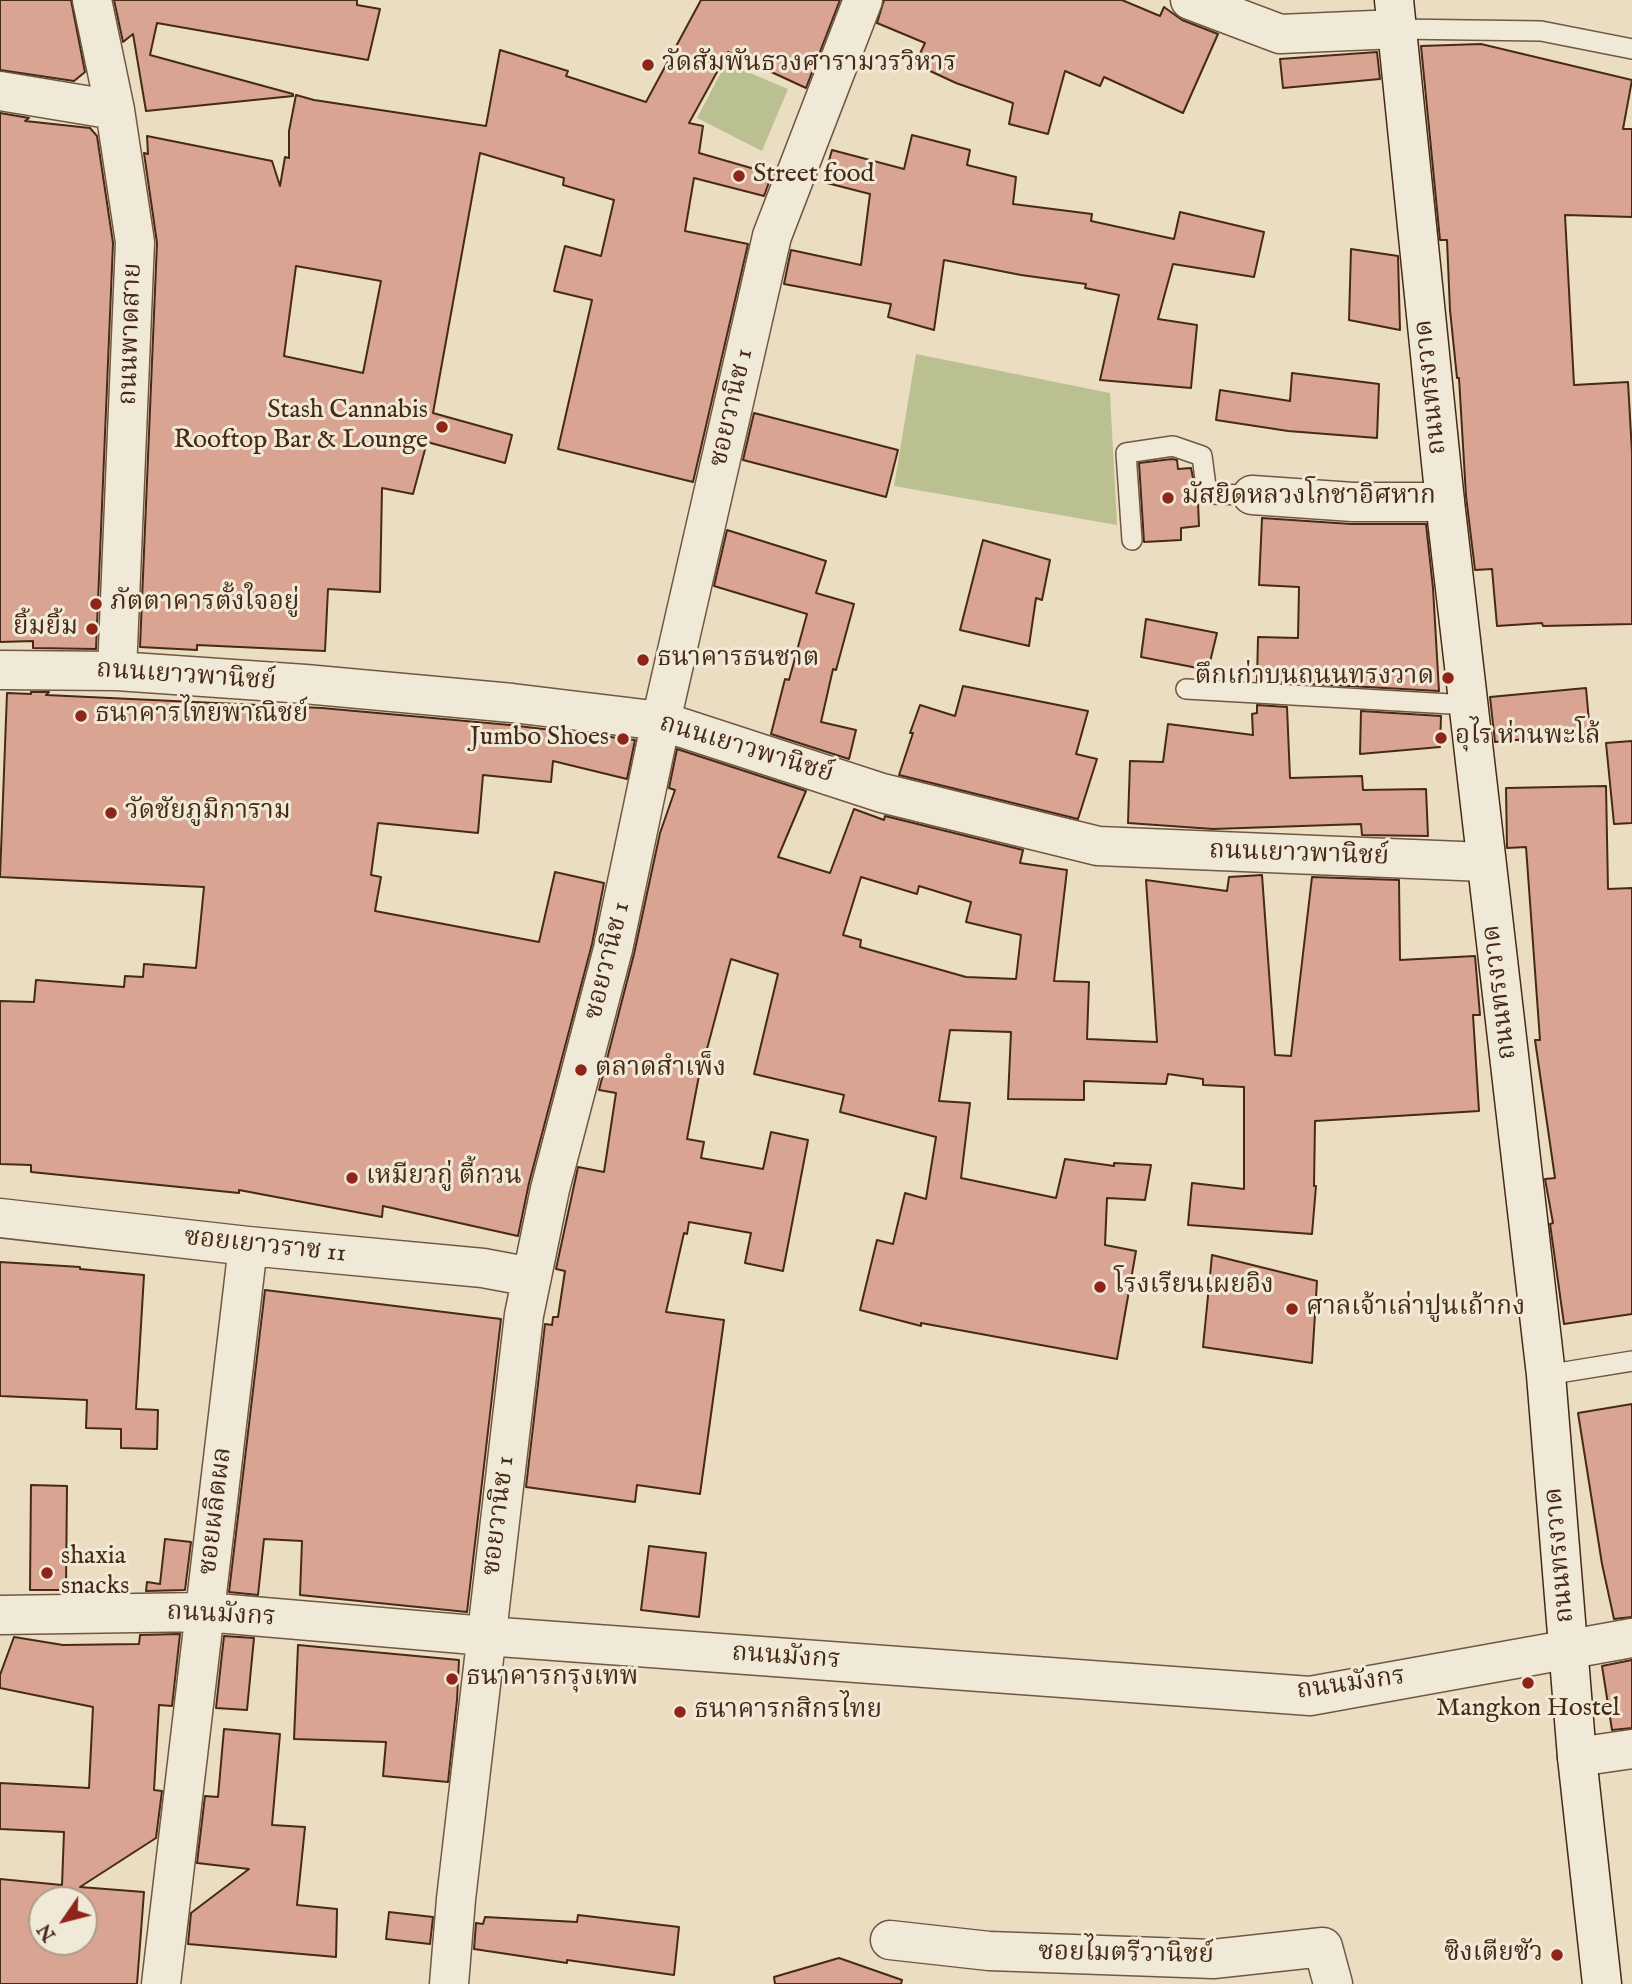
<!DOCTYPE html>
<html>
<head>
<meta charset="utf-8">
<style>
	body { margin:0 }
	#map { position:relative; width:1632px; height:1984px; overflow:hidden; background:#eaddc1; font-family:"IM FELL English",serif }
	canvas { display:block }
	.north { position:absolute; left:28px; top:1886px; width:70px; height:70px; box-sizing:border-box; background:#f1e9d7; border:2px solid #ad9d8a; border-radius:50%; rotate:235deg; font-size:19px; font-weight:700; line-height:28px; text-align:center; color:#472a16 }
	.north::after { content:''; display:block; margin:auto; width:24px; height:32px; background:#8f2418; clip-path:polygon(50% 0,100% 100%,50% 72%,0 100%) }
</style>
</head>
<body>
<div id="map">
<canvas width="1632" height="1984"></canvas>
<div class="north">N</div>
</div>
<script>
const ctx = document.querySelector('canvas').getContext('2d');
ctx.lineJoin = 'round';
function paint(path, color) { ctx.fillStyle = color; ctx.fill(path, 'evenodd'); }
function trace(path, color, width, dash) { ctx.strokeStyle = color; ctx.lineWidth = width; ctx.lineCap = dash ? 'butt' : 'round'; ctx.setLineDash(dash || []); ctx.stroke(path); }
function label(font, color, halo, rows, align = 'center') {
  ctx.font = font + ' "IM FELL English","Noto Serif Thai",serif'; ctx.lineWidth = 6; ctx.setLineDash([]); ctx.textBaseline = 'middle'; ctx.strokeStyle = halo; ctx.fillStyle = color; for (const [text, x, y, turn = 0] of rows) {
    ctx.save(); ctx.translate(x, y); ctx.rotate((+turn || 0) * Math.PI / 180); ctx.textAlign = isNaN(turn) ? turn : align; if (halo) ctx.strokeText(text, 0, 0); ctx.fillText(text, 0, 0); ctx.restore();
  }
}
paint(new Path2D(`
	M726 63 788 89 762 151 697 118Z
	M916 354 1110 393 1117 525 894 486Z`), '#bbc090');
const building = new Path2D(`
	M0 0H71L85 72 74 81 0 70Z
	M114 0H357V5L380 9 368 60 157 23 150 55 293 94V96L146 111 133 34 123 42Z
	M701 0H840L806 88 728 52 689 123 703 126 699 153 772 174 764 196 694 178 685 231 748 244 693 482 558 449 592 300 554 291 565 246 601 256 614 200 563 185 564 178 480 153 433 413 512 435 505 463 427 442 413 494 382 488 380 592 328 589 325 651 197 645V650L140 647 157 243 144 153 148 154 147 136 272 161 280 186 285 157 289 158V131L296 95 314 100 486 126 500 50 568 71 566 76 646 102ZM296 266 381 281 363 373 284 356Z
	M884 0H1122L1160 16 1164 7 1182 20 1218 34 1183 113 1104 77 1100 86 1065 71 1048 134 1009 124 1013 103 956 83 915 64 925 43 877 23Z
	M1481 44 1632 80 1623 129H1632V217L1565 215 1574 385 1628 382 1632 452V624L1543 626 1542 623 1497 626 1492 569 1475 570 1466 496 1459 378H1457L1450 310 1447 240H1440L1421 46Z
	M1377 52 1380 79 1283 88 1280 59Z
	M0 113 29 118 25 121 90 128 97 136 113 243 96 649 33 648V641L0 642Z
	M912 135 970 150 967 165 1016 177 1013 204 1092 214 1091 221 1174 239 1180 212 1264 232 1254 277 1173 264 1158 319 1197 325 1191 388 1100 380 1119 295 1085 288 1086 284 1021 275 944 260 934 330 888 317 891 304 784 284 791 250 861 265 870 194 823 182 832 150 904 169Z
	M1351 249 1398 256 1400 330 1349 320Z
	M1292 373 1379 384 1377 438 1288 431 1216 420 1220 390 1290 401Z
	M754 413 898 450 886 497 743 460Z
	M1172 459 1177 460 1178 469 1191 468 1198 502 1199 526 1181 528V540L1144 542 1139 463Z
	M1262 518 1351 524H1426L1433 588 1439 691 1257 681 1258 637 1298 638 1299 587 1259 585Z
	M727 530 826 561 816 593 854 604 836 670 833 669 821 722 856 730 849 759 771 734 785 679 789 680 807 614 714 586Z
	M983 540 1050 560 1042 600 1036 598 1029 646 960 630Z
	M1146 619 1217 633 1208 670 1141 657Z
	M963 686 1088 711 1076 754 1097 759 1078 819 899 775 913 733H910L920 705 955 716Z
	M1586 688 1590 733 1495 742 1490 697Z
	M31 692H49L46 695 322 708 510 725 635 740 627 779 553 761 551 782 483 775 478 833 378 823 371 875 381 877 375 911 539 942 555 872 604 883 592 944 529 1183 518 1236 383 1206 382 1217 239 1190V1193L31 1172V1165L0 1164V1001L34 1002 36 980 124 987 125 976 143 977 144 964 196 968 204 887 0 877 7 693 31 694Z
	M1257 705 1287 707 1290 778 1362 776 1363 790 1426 789 1428 836 1362 835 1361 824 1213 829 1128 823 1130 761 1163 762 1168 724 1253 735 1252 714 1257 713Z
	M1361 711 1441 716 1440 747 1360 754Z
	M1632 741V823L1614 824 1606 743Z
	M677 749 806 791 778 857 830 873 854 809 884 820 885 816 1023 850 1020 863 1067 870 1054 981 1089 982 1087 1039 1157 1042 1146 880 1227 891 1229 877 1262 875 1275 1055 1291 1056 1312 877 1399 880 1400 960 1475 956 1480 1015H1473L1479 1111 1315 1121 1314 1186H1316L1312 1234 1188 1225 1192 1183 1244 1189V1087L1203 1085V1079L1168 1074 1166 1084 1084 1081V1100L1008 1099 1011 1032 950 1030 939 1101 970 1103 961 1178 1056 1198 1065 1159 1114 1166V1163L1151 1165 1145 1200 1107 1198 1105 1245 1136 1251 1117 1359 921 1323V1326L860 1310 877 1240 893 1244 905 1193 926 1199 936 1137 840 1112 844 1095 754 1074 778 974 731 959 707 1049H704L687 1139 704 1142 701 1158 763 1169 771 1132 808 1140 783 1271 745 1263 751 1233 689 1222 687 1234 684 1233 666 1312 724 1320 700 1494 637 1485 635 1502 526 1487 545 1324 552 1325 553 1317H558L565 1271 556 1269 578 1167 604 1172 616 1093 599 1090 634 954 660 833 675 790 669 788ZM861 877 917 894 919 886 971 902 966 922 1021 935 1016 979 966 977 860 947 861 940 843 935Z
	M1606 786 1608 889 1632 888V1314L1564 1324 1550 1224 1553 1223 1545 1179 1555 1178 1535 1040H1540L1526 847 1507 848 1506 788Z
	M1212 1255 1317 1281 1312 1363 1203 1347Z
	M0 1262 80 1267V1269L144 1275 136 1409 158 1410 157 1449 121 1448V1429L86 1428 87 1400 0 1396Z
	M265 1290 501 1319 467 1612 300 1595 302 1541 264 1539 258 1595 229 1592Z
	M1632 1404V1617L1614 1619 1602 1564 1578 1413Z
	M31 1485 67 1486 66 1590H30Z
	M165 1539 191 1542 185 1590 146 1591 147 1582 160 1584Z
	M649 1546 706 1553 699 1617 641 1610Z
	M180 1634 172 1706 159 1705 154 1790 162 1791 156 1838 80 1887 144 1892 137 1984H0V1879L62 1885 64 1832 0 1829V1783L89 1788 93 1707 0 1688V1675L14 1637 63 1645 139 1644 140 1635ZM42 1900H84V1942H42Z
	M224 1636 254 1638 247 1710 216 1708Z
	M298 1645 459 1660 457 1700 448 1782 383 1776 386 1742 294 1739Z
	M1632 1660V1728L1612 1730 1602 1666Z
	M224 1729 280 1734 272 1825 305 1827 297 1905 337 1909 336 1957 188 1944 191 1913 249 1869 197 1863 205 1796 218 1797Z
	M389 1912 433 1917 430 1944 386 1939Z
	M578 1915 679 1927 674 1975 567 1960V1963L474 1949 476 1923 483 1924 485 1917 577 1922Z
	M839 1958 902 1980 901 1984H775L774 1977Z`);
paint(building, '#d9a492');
trace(building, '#472a16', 2);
const lane = new Path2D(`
	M1397 29 1541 31 1632 49
	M1132 540 1126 453 1173 446 1202 456 1207 494 1252 495
	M1186 689 1469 705
	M1546 1375 1632 1361`);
const street = new Path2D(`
	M92 0 115 110 135 242 117 671
	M1190 0 1280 34 1397 29
	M0 91 115 110
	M1252 495 1353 502H1445
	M0 670 117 671 305 684 512 703 661 721 882 793 1098 846 1485 862
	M0 1218 248 1246 483 1268 531 1277
	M0 1615 205 1612 486 1636 1310 1696 1632 1638
	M1577 1757 1632 1749
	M890 1940 989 1951 1213 1959 1323 1947 1333 1984
	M161 1984 248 1246
	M449 1984 456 1899 524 1315 550 1189 613 949 661 721 772 236 863 0`);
const secondary = new Path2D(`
	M1394 0 1445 502 1546 1375 1577 1757 1602 1984`);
trace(lane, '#705741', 22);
trace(street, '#705741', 41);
trace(secondary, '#472a16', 41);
trace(lane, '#f1e9d7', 19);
trace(street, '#f1e9d7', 38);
trace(secondary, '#f1e9d7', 38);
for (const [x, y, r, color] of [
	[648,65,7,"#8f2418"],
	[739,176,7,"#8f2418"],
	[442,427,7,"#8f2418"],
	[1168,498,7,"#8f2418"],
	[96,604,7,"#8f2418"],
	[92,629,7,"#8f2418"],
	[643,660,7,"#8f2418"],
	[1448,678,7,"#8f2418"],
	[81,716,7,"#8f2418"],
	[1441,738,7,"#8f2418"],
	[623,739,7,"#8f2418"],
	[111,813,7,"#8f2418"],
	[581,1070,7,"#8f2418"],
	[352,1178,7,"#8f2418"],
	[1100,1287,7,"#8f2418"],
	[1292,1309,7,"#8f2418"],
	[47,1573,7,"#8f2418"],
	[452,1679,7,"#8f2418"],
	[1528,1683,7,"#8f2418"],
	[680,1712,7,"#8f2418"],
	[1557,1955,7,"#8f2418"]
]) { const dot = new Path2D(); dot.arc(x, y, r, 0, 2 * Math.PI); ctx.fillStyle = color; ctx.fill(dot); trace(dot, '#f1e9d7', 2.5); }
label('26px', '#472a16', '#f1e9d7', [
	["วัดสัมพันธวงศารามวรวิหาร",662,65],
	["Street food",753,176],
	["Stash Cannabis",428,412,"right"],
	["Rooftop Bar & Lounge",428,442,"right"],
	["มัสยิดหลวงโกชาอิศหาก",1182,498],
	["ภัตตาคารตั้งใจอยู่",110,604],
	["ยิ้มยิ้ม",78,629,"right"],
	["ธนาคารธนชาต",657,660],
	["ตึกเก่าบนถนนทรงวาด",1434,678,"right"],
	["ธนาคารไทยพาณิชย์",95,716],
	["อุไร ห่านพะโล้",1455,738],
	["Jumbo Shoes",609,739,"right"],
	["วัดชัยภูมิการาม",125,813],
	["ตลาดสำเพ็ง",595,1070],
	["เหมียวกู่ ตี้กวน",366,1178],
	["โรงเรียนเผยอิง",1114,1287],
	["ศาลเจ้าเล่าปูนเถ้ากง",1306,1309],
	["shaxia",61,1558],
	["snacks",61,1588],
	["ธนาคารกรุงเทพ",466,1679],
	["Mangkon Hostel",1528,1710,"center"],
	["ธนาคารกสิกรไทย",694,1712],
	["ซิงเตียซัว",1543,1955,"right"]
], 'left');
label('26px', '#472a16', '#f1e9d7', [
	["ถนนพาดสาย",132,334,-88],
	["ถนนทรงวาด",1432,387,-96],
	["ซอยวานิช 1",733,408,-77],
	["ถนนเยาวพานิชย์",186,677,4],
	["ถนนเยาวพานิชย์",746,750,17],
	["ถนนเยาวพานิชย์",1299,855,2],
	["ซอยวานิช 1",609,961,-76],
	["ถนนทรงวาด",1501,992,-97],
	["ซอยเยาวราช 11",265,1247,6],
	["ซอยผลิตผล",217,1511,-83],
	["ซอยวานิช 1",500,1516,-83],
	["ถนนทรงวาด",1561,1555,-95],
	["ถนนมังกร",221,1616,3],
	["ถนนมังกร",786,1658,4],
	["ถนนมังกร",1351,1685,-8],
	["ซอยไมตรีวานิชย์",1126,1955,1]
]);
</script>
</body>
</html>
